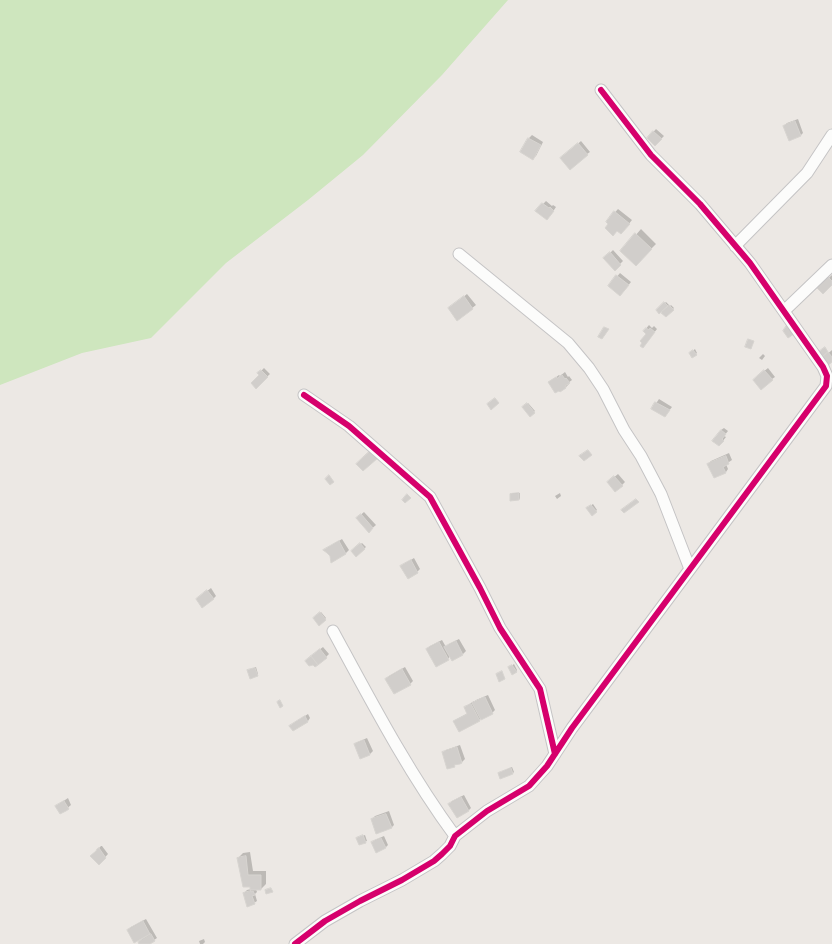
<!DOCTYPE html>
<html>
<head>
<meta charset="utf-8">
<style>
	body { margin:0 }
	canvas { display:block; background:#ece8e4 }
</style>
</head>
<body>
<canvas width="832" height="944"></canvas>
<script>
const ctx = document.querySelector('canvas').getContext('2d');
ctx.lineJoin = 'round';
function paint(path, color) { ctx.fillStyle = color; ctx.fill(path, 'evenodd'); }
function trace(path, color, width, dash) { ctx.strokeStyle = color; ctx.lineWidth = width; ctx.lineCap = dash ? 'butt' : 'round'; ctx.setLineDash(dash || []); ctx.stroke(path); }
paint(new Path2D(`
	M0 0H508L442 75 363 155 308 200 226 263 151 338 82 353 0 385Z`), '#cee6be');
paint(new Path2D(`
	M798 119 803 133 800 136 784 126 787 123Z
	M656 129 664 136 655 145 648 138Z
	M532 135 543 142 536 156 533 158 529 138Z
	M581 141 590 152 587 154 565 155Z
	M546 201 552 206 553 205 556 207 550 216 543 204Z
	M618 209 632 220 624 230H618L607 221Z
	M641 229 656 244 640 260 622 251Z
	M613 250 623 261 615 269 605 258Z
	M620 273 631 282 623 292 609 286Z
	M832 275V284L818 288Z
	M467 294 476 305 458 319 452 306Z
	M666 302 670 306 671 305 674 308 666 316 661 311 657 310Z
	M649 325 652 328 654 326 657 329 646 343 647 333 644 331Z
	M695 349 697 353 692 357 690 353Z
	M832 350V361L824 357Z
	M763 354 765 356 762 360 759 358Z
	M264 368 270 374 256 387 260 375 259 373Z
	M768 368 775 377 772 379 757 377Z
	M565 372 568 377 569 376 572 380 568 383 569 384 566 387 560 391 552 380 559 375 560 376Z
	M659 399 672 407 665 416 653 408Z
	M528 403 535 411 530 415 524 407Z
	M724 428 728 431 724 436 726 437 722 442 721 430Z
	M729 453 732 460 726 464 728 469 726 472 714 477 708 464 711 461Z
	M618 474 625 482 622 485 611 480Z
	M512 493H520V498L519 500 511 494Z
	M560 493 561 496 557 499 555 496Z
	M593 504 597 510 592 514 587 508Z
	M364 512 376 525 369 531 357 518Z
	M342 539 349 550 346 553 332 562 327 548Z
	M362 543 366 547 356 556 352 552Z
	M414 558 420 569 417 572 401 567 404 564Z
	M211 588 216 596 213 599H197Z
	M321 612 326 618 319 625 314 618Z
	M459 639 466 651 463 654 452 660 450 656 448 659 427 649 430 646 442 640 446 647 449 644Z
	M323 647 329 654 326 657 315 653Z
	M514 664 517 670 516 672 510 667Z
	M256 667 258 674 257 675 249 670Z
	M405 667 413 681 410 684 394 693 386 679 389 676Z
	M488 695 495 710 492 713 481 718 479 720 454 721 457 719 468 713 465 708 468 705 474 701V702L476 700Z
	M308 714 310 718 308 721 291 726 294 723Z
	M367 738 373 751 370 754 361 758 355 744 358 742Z
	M460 745 465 759 462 762 456 764 454 766 443 753 446 750Z
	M512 767 514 772 513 773H499Z
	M464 795 471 808 468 811 450 804 452 801Z
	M68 798 71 805 65 810 56 806Z
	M389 811 394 825 391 828 372 819 375 816Z
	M365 835 367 841 359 844 357 838Z
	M384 836 388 845 385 848 372 843 375 840Z
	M101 846H102L108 854 99 864 98 849Z
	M250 852 253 871H266V884L261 889H256L257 892 255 894 257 901 254 903 244 893 247 890 251 889V886L238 858 243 853Z
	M146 919 157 938 148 944H140L139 942 144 937 128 930 131 927Z
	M204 939 205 942 203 944H200L199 941Z`), '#0003');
const building = new Path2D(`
	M795 121 801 136 789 141 783 126Z
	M653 131 662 139 655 146 647 138Z
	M528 138 541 145 533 160 520 152Z
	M578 143 588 155 570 170 560 158Z
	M542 203 549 208 550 207 554 211 547 220 535 211Z
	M614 211 630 224 621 234 617 231 613 236 605 228 608 224 606 222Z
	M635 233 652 249 636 266 620 251Z
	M610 252 621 265 615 271 603 258Z
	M616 275 629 285 620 296 608 286Z
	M828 277 832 281V285L823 294 817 288Z
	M464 296 473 309 457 321 448 308Z
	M664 302 668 306 659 314 656 310Z
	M669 305 674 310 666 317 661 313Z
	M787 325 794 334 788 338 783 331Z
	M604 327 609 329 602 339 598 337Z
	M646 328 649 330 650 328 655 332 643 348 640 346 642 343 640 341 646 334 643 331Z
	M748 339 754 341 751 349 745 347Z
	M825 347 828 352 820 359 816 354Z
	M693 350 697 355 692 358 689 353Z
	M828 352 832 357V362L826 367 820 359Z
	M261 370 268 377 256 389 251 383 259 375 257 373Z
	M764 370 773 380 761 390 753 380Z
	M562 375 565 379 566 378 570 383 565 386 566 388 560 392 559 391 555 393 548 382 556 377 557 378Z
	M495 398 499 403 491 410 487 404Z
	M655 402 670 410 665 417 651 409Z
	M527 403 535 413 530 417 522 407Z
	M721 430 726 434 722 439 724 441 719 446 712 441Z
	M371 450 378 458 363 471 356 464Z
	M588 450 592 455 584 461 579 456Z
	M726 456 729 464 723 467 726 473 714 478 707 464Z
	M329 475 334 482 330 485 325 479Z
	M614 476 623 486 615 492 607 482Z
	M519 493V500L510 501V494Z
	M407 494 411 498 405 503 402 500Z
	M636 499 639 502 624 513 621 510Z
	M591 505 597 512 592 516 586 508Z
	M361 514 373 528 369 533 356 518Z
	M339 541 346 554 331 563 330 556 327 553 323 550Z
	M360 543 365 549 356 557 351 551Z
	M411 560 418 573 408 579 400 566Z
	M207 590 214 599 202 608 196 599Z
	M320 612 326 620 319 626 313 618Z
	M456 641 463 655 452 661 444 647Z
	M439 642 449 660 436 667 426 649Z
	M320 649 327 658 318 665 311 656Z
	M311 656 318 665 315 667 313 665 309 666 305 661Z
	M512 665 517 672 512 675 508 667Z
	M255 668 258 676 250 679 247 670Z
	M402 669 411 685 394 694 385 679Z
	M502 671 505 679 499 682 496 674Z
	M485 697 493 714 481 720 472 703Z
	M280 700 283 706 280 708 277 702Z
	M471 704 480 721 459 732 453 721 467 714 464 707Z
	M305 716 308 722 293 731 289 726Z
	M364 740 370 755 360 759 354 744Z
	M457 747 462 763 460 764 454 765 455 767 447 769 442 752Z
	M511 768 513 774 500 779 498 773Z
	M461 797 469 811 457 818 448 804Z
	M64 801 69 809 66 811 60 814 55 806Z
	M386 814 392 828 376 834 371 819Z
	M363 835 366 843 359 845 356 838Z
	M381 838 386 848 376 853 371 842Z
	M99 848 106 858 99 865 90 856 96 851 97 849Z
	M246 856 248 875H261V890H250V887H243L237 858Z
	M271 888 273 892 266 894 265 890Z
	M251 891V892L253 891 255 895 252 896 255 904 247 907 243 893Z
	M143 921 150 934 134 943 127 930Z
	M151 934 155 941 150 944H139L138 942Z`);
paint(building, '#d1cecb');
trace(building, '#d7d4d0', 1);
const street = new Path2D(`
	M735 246 807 173 832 135
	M459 254 568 343 589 368 603 389 624 430 641 456 661 494 690 569
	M784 311 832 265
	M304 395 349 426 430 497 480 588 500 628 540 689 555 754
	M333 631C371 701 408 772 455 836
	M295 944 325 921 360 901 402 880 434 861 442 854 450 846 455 836 487 811 529 786 547 766 572 728 826 386 827 376 823 367 750 263 700 204 651 155 601 90`);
trace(street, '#c5c4c5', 13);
trace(street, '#fcfcfb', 11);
trace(new Path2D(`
	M304 395 349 426 430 497 480 588 500 628 540 689 555 754
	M295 944 325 921 360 901 402 880 434 861 442 854 450 846 455 836 487 811 529 786 547 766 572 728 826 386 827 376 823 367 750 263 700 204 651 155 601 90`), '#d6006c', 6);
</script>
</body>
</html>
